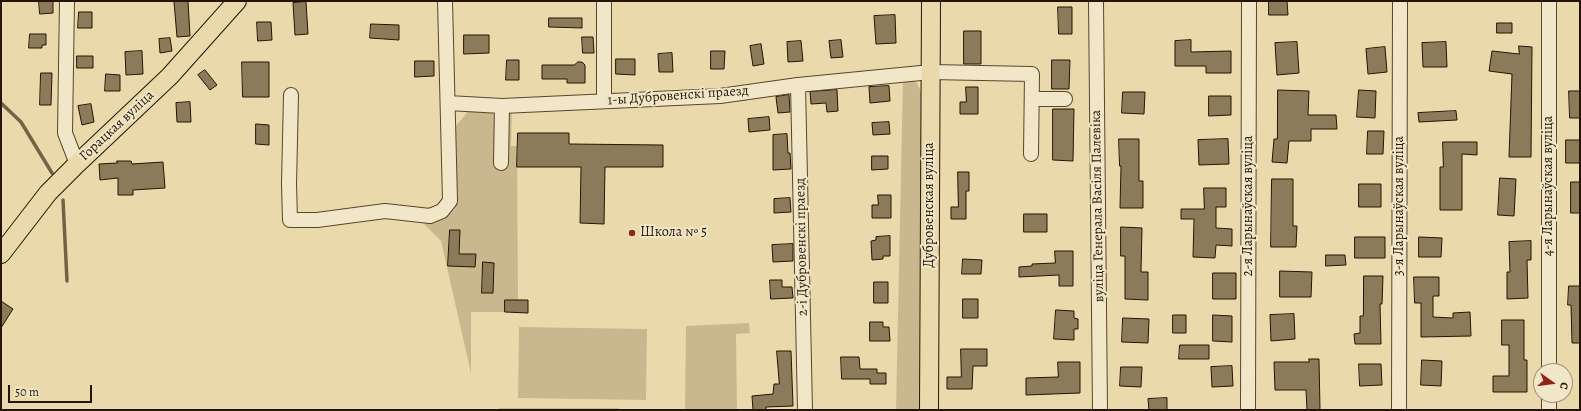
<!DOCTYPE html>
<html>
<head>
<meta charset="utf-8">
<style>
	body { margin:0 }
	#map { position:relative; width:1581px; height:411px; overflow:hidden; background:#eadaab; font-family:Alegreya,serif }
	canvas { display:block }
	.frame { position:absolute; inset:0; border:2px solid #261403; pointer-events:none }
	.north { position:absolute; left:1533px; top:363px; width:40px; height:40px; box-sizing:border-box; background:#f1e7c8; border:1px solid #a09379; border-radius:50%; rotate:104deg; font-size:11px; font-weight:700; line-height:16px; text-align:center; color:#261403 }
	.north::after { content:''; display:block; margin:auto; width:14px; height:18px; background:#8f2418; clip-path:polygon(50% 0,100% 100%,50% 72%,0 100%) }
	.scale { position:absolute; left:8px; top:385px; width:84px; height:18px; box-sizing:border-box; border:2px solid #261403; border-top:0; padding-left:5px; font-size:12px; line-height:14px; white-space:nowrap; color:#261403; -webkit-text-stroke:3px #f1e7c8; paint-order:stroke }
</style>
</head>
<body>
<div id="map">
<canvas width="1581" height="411"></canvas>
<div class="frame"></div>
<div class="north">С</div>
<div class="scale">50 m</div>
</div>
<script>
const ctx = document.querySelector('canvas').getContext('2d');
ctx.lineJoin = 'round';
function paint(path, color) { ctx.fillStyle = color; ctx.fill(path, 'evenodd'); }
function trace(path, color, width, dash) { ctx.strokeStyle = color; ctx.lineWidth = width; ctx.lineCap = dash ? 'butt' : 'round'; ctx.setLineDash(dash || []); ctx.stroke(path); }
function label(font, color, halo, rows, align = 'center') {
  ctx.font = font + ' Alegreya,serif'; ctx.lineWidth = 4; ctx.setLineDash([]); ctx.textBaseline = 'middle'; ctx.strokeStyle = halo; ctx.fillStyle = color; for (const [text, x, y, turn = 0] of rows) {
    ctx.save(); ctx.translate(x, y); ctx.rotate((+turn || 0) * Math.PI / 180); ctx.textAlign = isNaN(turn) ? turn : align; if (halo) ctx.strokeText(text, 0, 0); ctx.fillText(text, 0, 0); ctx.restore();
  }
}
paint(new Path2D(`
	M903 77 917 83 924 98 921 410H896Z
	M469 110H512L511 146H517L518 300H505V312H471V373L441 241 421 221 439 220 455 209 456 126Z
	M749 323 750 333 736 334 737 410H685L686 326Z
	M519 327 647 329 646 400 518 398Z
	M499 408H619V410H499Z`), '#c9b88e');
trace(new Path2D(`
	M1 103 21 122 52 173
	M63 200 67 281`), '#736346', 3.5);
const building = new Path2D(`
	M39 1H53V13L40 14Z
	M188 1 190 36 177 37 174 2Z
	M1269 1H1287L1288 15H1269Z
	M306 2 308 34 295 35 293 3Z
	M1058 7H1072V34H1059Z
	M79 12H92V28H78Z
	M895 15 896 43 876 44 874 16Z
	M549 18H582V28L549 27Z
	M257 22H271L272 40 258 41Z
	M1497 23H1512V33H1497Z
	M371 24 399 25V40L370 38Z
	M964 31H981V64H964Z
	M30 34H46V45H42V48H29Z
	M464 35H489V53L464 54Z
	M582 37H593L594 53H583Z
	M170 38 172 51 160 53 159 39Z
	M841 40 843 57 831 58 829 41Z
	M1191 40V52L1231 51V73H1206V66H1175V41Z
	M801 41 803 61 788 62 787 42Z
	M1297 42 1299 73 1277 75 1275 43Z
	M1446 42 1447 67H1423L1422 43Z
	M761 44 764 64 753 66 750 46Z
	M1519 46 1532 47 1531 157H1509L1512 74 1489 71 1492 51 1519 54Z
	M1385 47 1387 72 1368 74 1366 49Z
	M142 51 143 74 126 75 125 52Z
	M711 51H725L724 69H711Z
	M672 53 673 72H659L658 54Z
	M77 56H93V68H77Z
	M616 59H635V75L616 74Z
	M507 60H519V80H506Z
	M1052 60H1070L1069 89H1052Z
	M415 61H434V76L415 77Z
	M242 62H269V97H243Z
	M578 62H582L585 65V83H567V79H542V65H574Z
	M205 70 217 85 210 90 198 75Z
	M41 73H52L51 105H40Z
	M106 74 120 75V91H105Z
	M889 86 890 101 870 103 869 87Z
	M966 87H978V114H960V102H966Z
	M837 90 838 111 827 112 826 103 811 104 810 92Z
	M1278 90 1309 91 1308 115H1336L1337 129H1311V141H1289L1287 163 1272 162 1274 139H1277Z
	M1359 90 1376 91 1375 118 1357 117Z
	M1569 91H1580V118H1570Z
	M1123 92H1145L1144 114 1122 113Z
	M789 95 790 112 778 113 776 97Z
	M1209 96H1231V115L1209 116Z
	M190 102 191 122H177L176 103Z
	M91 104 94 122 82 125 78 106Z
	M1053 109H1074L1073 161 1053 160Z
	M1456 111 1457 120 1419 122 1418 113Z
	M769 117 770 130 749 132 748 119Z
	M889 122 890 134 873 135 872 123Z
	M256 124 269 125V145L256 144Z
	M1368 131H1384L1383 154H1367Z
	M518 133H569V144L663 145V167H605L604 224 580 223 581 167H517Z
	M787 134 788 153H790L791 169 773 170V135Z
	M1119 139H1139V181H1143V208H1120L1121 166H1120Z
	M1228 139 1229 164 1199 165 1198 140Z
	M1566 140H1580V163H1566Z
	M1443 142H1477V155L1462 154V210H1440V167H1443Z
	M872 156H888V169L872 170Z
	M117 161H131L132 164 163 162 165 188 133 190V195H118V178L100 180 99 164 117 163Z
	M958 172H969V191H966V219H951V207H958Z
	M1500 178 1516 179 1514 216 1498 215Z
	M1272 179H1293V226H1297L1296 247H1271Z
	M1571 182H1580V213H1571Z
	M1359 184H1381V207H1359Z
	M1204 188H1226V207H1216V228L1232 229V246L1216 245 1215 258 1193 257 1194 219H1181V209H1204Z
	M878 195H891V218H872V205H878Z
	M790 198 791 212 774 213V199Z
	M1024 214H1047V232H1024Z
	M1121 227 1142 228 1141 272H1148V300L1125 299V256H1121Z
	M450 230H460L459 254H476L475 267 448 266Z
	M890 236V256H883V259L872 260 871 241 876 240V237Z
	M1355 237H1385V258H1355Z
	M1419 237 1442 238 1441 257H1419Z
	M1531 241V260H1527L1528 298 1507 299V272H1510L1509 242Z
	M793 244V261L773 262 772 245Z
	M1055 251H1073V286H1059V275L1019 277V267L1032 266V264L1055 263Z
	M1326 255H1345L1346 265 1326 266Z
	M963 259 982 260 981 274H962Z
	M483 262 494 263 493 293H482Z
	M1280 271 1312 272 1311 297H1280Z
	M1213 273H1236V299H1213Z
	M1364 276H1383L1382 304H1380L1381 344H1355L1354 334 1360 333V316H1363Z
	M1414 277H1439V296H1433V317L1453 318V313L1470 312 1471 336 1421 337V303H1415Z
	M770 280H782V287H792L793 298 771 299Z
	M874 282H888V303H874Z
	M1569 286H1580V343H1572L1571 305H1568Z
	M963 299H978V318H963Z
	M505 300H528V313L505 312Z
	M1 301 13 309 1 328Z
	M1056 310 1074 311V318L1078 319V329H1074V340L1054 339Z
	M1294 314 1295 339 1271 341 1270 315Z
	M1173 315H1186V333H1173Z
	M1213 315 1232 316V342L1213 341Z
	M1123 318 1149 319 1148 343 1122 342Z
	M1502 320H1524V360H1527V392H1493V376H1509V345H1502Z
	M870 322H883V327H889L890 341H870Z
	M1180 345H1209V359H1179Z
	M961 349H987V366H973L972 389H947V377H961Z
	M777 351H791L793 406 766 407V410H753L752 396 773 394 774 384H779Z
	M841 357H859L860 369H877V373H886V384H870V379H842Z
	M1309 359H1319L1320 410H1307L1306 390H1275L1274 362H1309Z
	M1422 360 1442 361 1441 386 1421 385Z
	M1058 362H1080V393L1026 395V378L1058 377Z
	M1359 364H1381L1382 385 1360 386Z
	M1232 366 1233 386 1212 387 1211 367Z
	M1121 367H1142L1141 387 1120 386Z
	M1167 398V410H1149L1148 399Z`);
paint(building, '#8c7b5a');
trace(building, '#261403', 1);
const minor = new Path2D(`
	M67 1 65 133 77 164
	M1096 1 1100 410
	M1549 1V371
	M798 85 805 410
	M291 95 289 184 290 220H317L385 211 430 216 442 211 450 201 445 1
	M1032 99H1065
	M604 101V1
	M448 103 502 106 720 96 798 85 931 72 1032 74 1031 154
	M501 163 502 106
	M1549 395V410
	M1248 410 1249 1
	M1399 410 1400 1`);
const major = new Path2D(`
	M1 254 48 193 77 164 170 76 237 1
	M929 410 931 1`);
trace(minor, '#57462d', 16);
trace(major, '#261403', 20);
trace(minor, '#f1e7c8', 14);
trace(major, '#eadaab', 18);
for (const [x, y, r, color] of [
	[632,233,4,"#8f2418"]
]) { const dot = new Path2D(); dot.arc(x, y, r, 0, 2 * Math.PI); ctx.fillStyle = color; ctx.fill(dot); trace(dot, '#f1e7c8', 1.5); }
label('14px', '#261403', '#f1e7c8', [
	["1-ы Дубровенскі праезд",678,96,-4],
	["Горацкая вуліца",117,126,-43],
	["4-я Ларынаўская вуліца",1549,186,-90],
	["Дубровенская вуліца",930,205,-90],
	["вуліца Генерала Васіля Палевіка",1098,206,-91],
	["2-я Ларынаўская вуліца",1249,206,-90],
	["3-я Ларынаўская вуліца",1400,206,-90],
	["2-і Дубровенскі праезд",802,247,-91]
]);
label('14px', '#261403', '#f1e7c8', [
	["Школа № 5",640,233]
], 'left');
</script>
</body>
</html>
